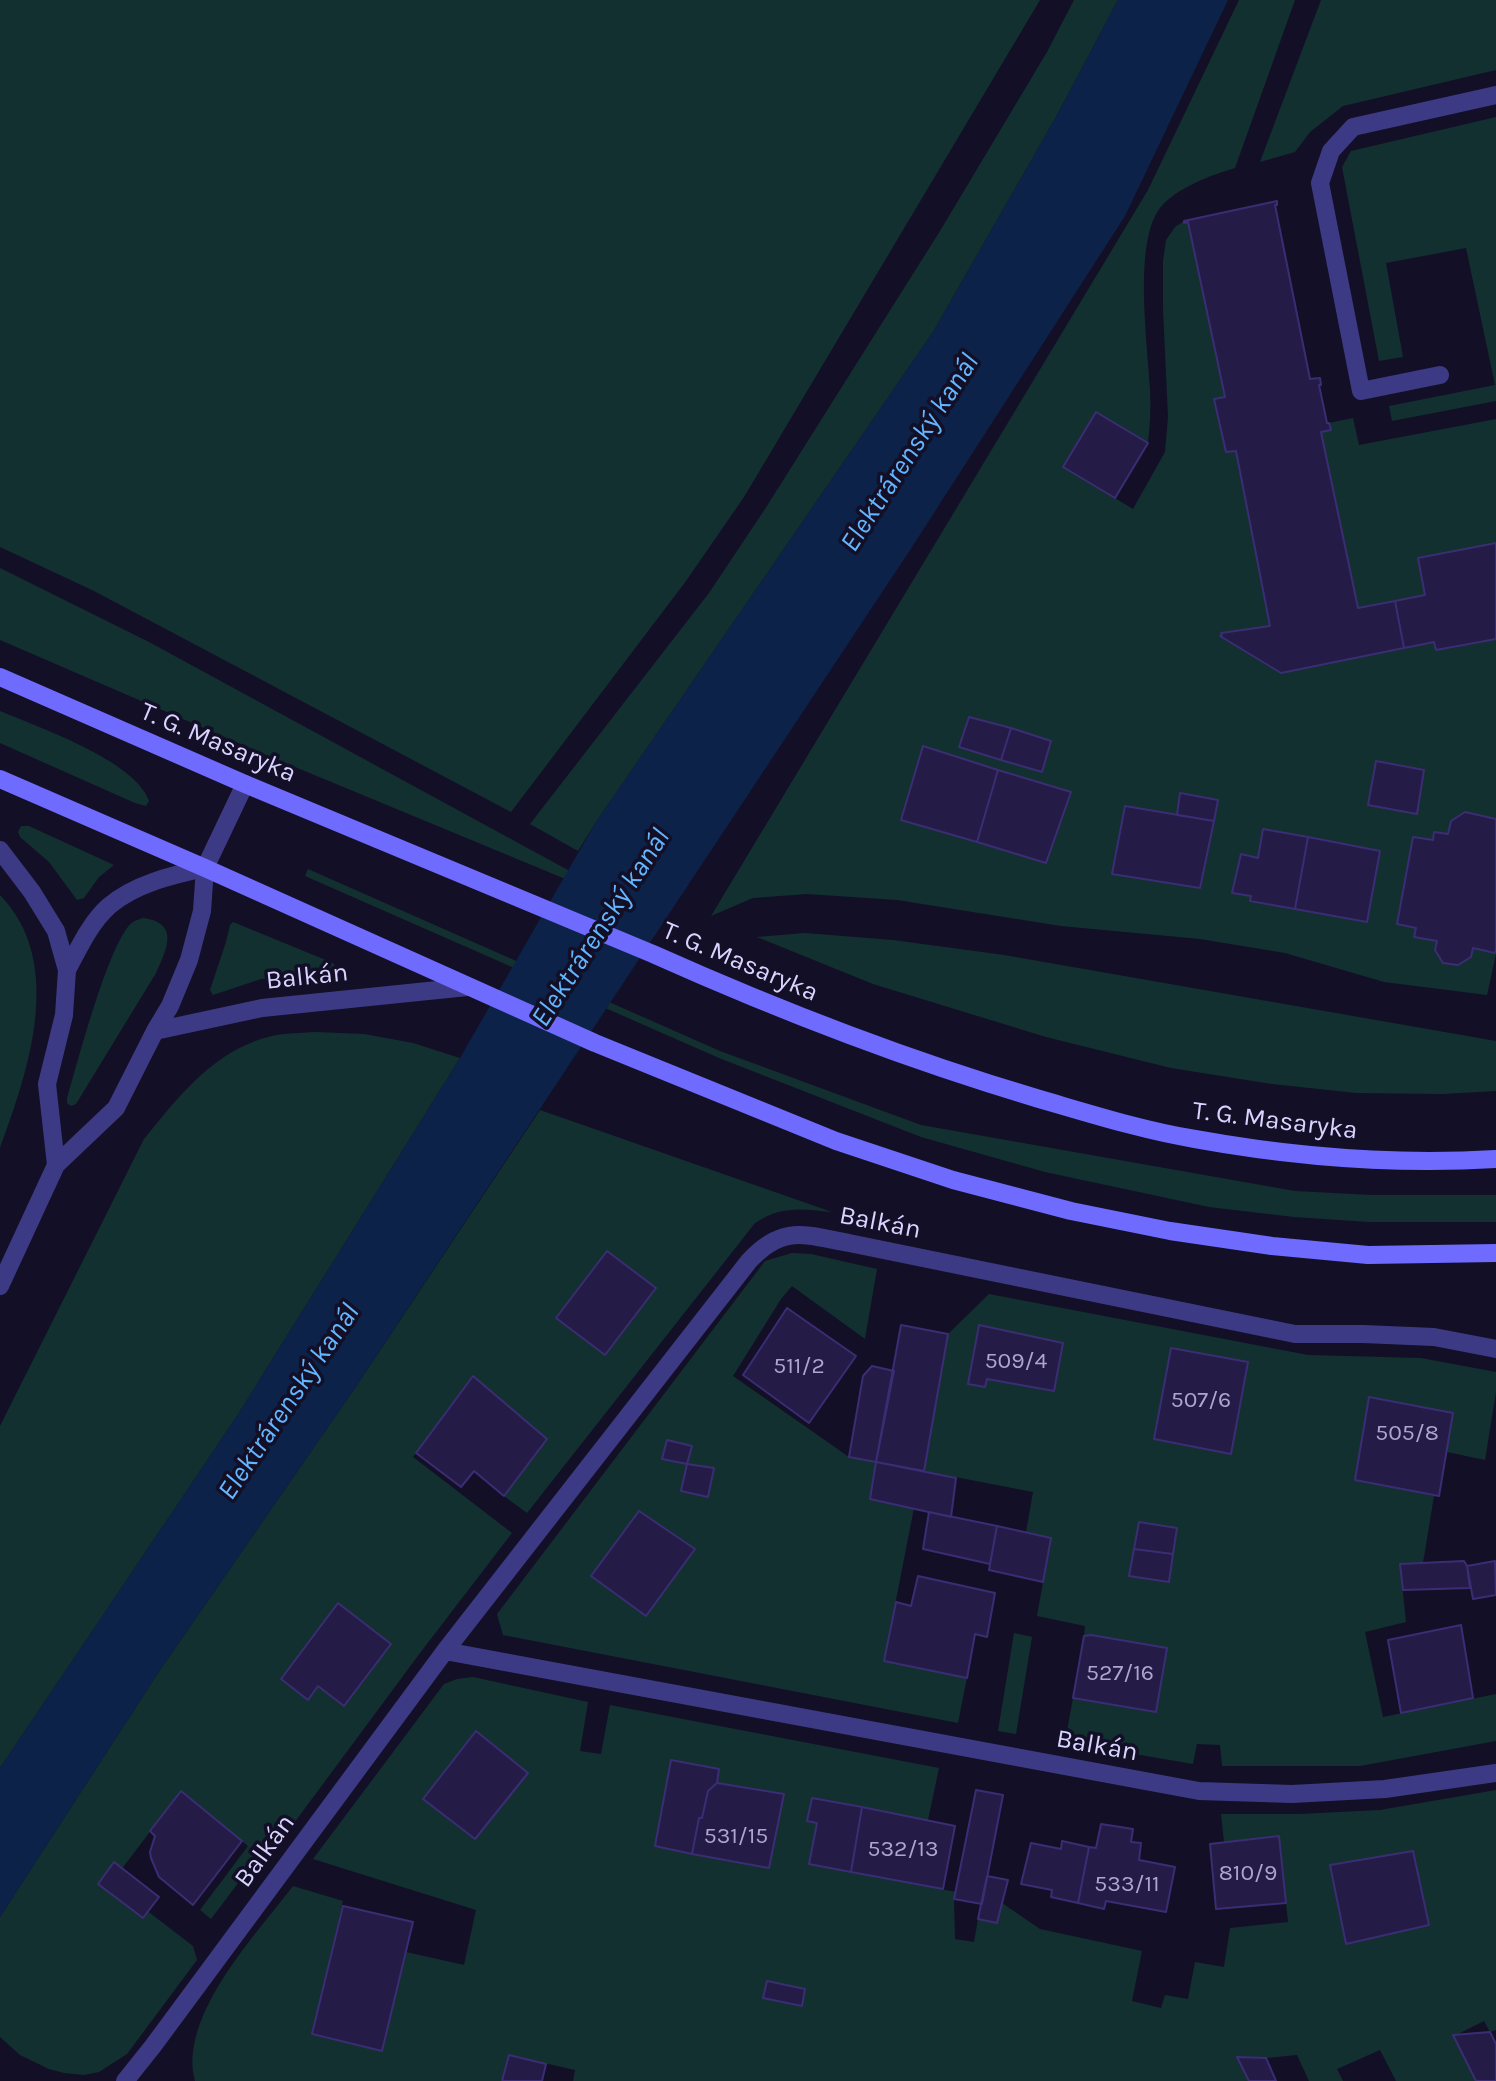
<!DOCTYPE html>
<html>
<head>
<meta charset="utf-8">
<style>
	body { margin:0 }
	canvas { display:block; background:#130f26 }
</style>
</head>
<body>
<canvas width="1496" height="2081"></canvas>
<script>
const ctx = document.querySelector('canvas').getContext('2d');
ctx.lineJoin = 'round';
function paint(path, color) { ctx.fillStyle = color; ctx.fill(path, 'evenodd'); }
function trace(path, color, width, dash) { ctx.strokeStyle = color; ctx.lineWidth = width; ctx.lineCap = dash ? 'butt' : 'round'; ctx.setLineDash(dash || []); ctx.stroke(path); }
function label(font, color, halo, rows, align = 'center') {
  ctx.font = font + ' Karla,sans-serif'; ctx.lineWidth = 7; ctx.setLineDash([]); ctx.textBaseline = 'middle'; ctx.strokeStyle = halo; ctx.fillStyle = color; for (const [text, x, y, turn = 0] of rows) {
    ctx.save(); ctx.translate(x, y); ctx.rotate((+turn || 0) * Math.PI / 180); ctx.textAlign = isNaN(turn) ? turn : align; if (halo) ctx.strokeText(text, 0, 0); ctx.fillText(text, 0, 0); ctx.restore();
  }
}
paint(new Path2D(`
	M0 0H1040L744 497 686 581 511 812 94 591 0 547Z
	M1074 0H1118L1056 117 933 332 596 822 578 851 530 824 709 593 765 509 940 231 1047 52Z
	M1239 0H1295L1235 168C1211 175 1176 188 1160 208 1133 242 1148 346 1150 389 1151 407 1150 425 1148 443L1096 412 1063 467 1133 509 1165 452 1168 417 1163 309V261L1166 240 1175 227 1184 221 1188 222 1225 397 1215 399 1226 452 1236 451 1270 626 1222 633 1221 637 1281 673 1434 642 1437 650 1496 639V954L1487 995 1384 982 1285 953 1200 939 1061 926 897 900 807 894 753 898 711 916 1148 190Z
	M1321 0H1496V70L1343 106 1310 132 1295 152 1260 162Z
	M1496 117V401L1392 421 1389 406 1495 385 1466 248 1386 263 1403 357 1379 361 1342 167 1351 151Z
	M1353 418 1359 445 1496 419V543L1418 558 1425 595 1358 608 1321 432 1331 430 1329 423Z
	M0 568 149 642 645 912 271 757 0 640Z
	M0 711C38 727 136 761 149 801L146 806 135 803 0 743Z
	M21 826H29L114 865 99 877 84 898 77 900 49 862 20 837 18 832Z
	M308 869 720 1051 921 1125 1295 1191 1372 1195H1496V1222H1369L1294 1217 1209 1207 1045 1172 921 1137 719 1058 305 876Z
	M0 895C66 963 28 1072 0 1148Z
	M143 918C180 923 167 949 156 973L76 1104 71 1106 67 1103V1099C76 1068 110 937 133 922 136 920 140 919 143 918Z
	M233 922 333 963 336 967 331 974 261 979 213 995 210 990 226 942 230 925Z
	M805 933 893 940 1004 955 1496 1041V1091L1442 1094 1356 1093 1272 1084 1171 1068 1046 1037 873 984 757 937Z
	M315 1032 364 1034 413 1043 460 1058 237 1416 0 1768V1426L144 1139C179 1096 215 1049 272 1036 285 1033 301 1033 315 1032Z
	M540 1110 832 1212C802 1209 782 1205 755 1223L527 1513 504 1496 473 1377 413 1457 512 1533 420 1653 277 1846H266L211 1919 200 1910 248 1846 181 1791 111 1883 193 1946 197 1960 127 2054 99 2072 84 2075 64 2073 49 2069 20 2055 0 2037V1917L158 1673 357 1385Z
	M792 1253 811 1254 877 1269 865 1339 792 1286 781 1299 733 1376 849 1457 876 1462 870 1499 914 1508 884 1661 967 1678 958 1723 503 1635 497 1614 765 1261Z
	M989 1294 1308 1355 1421 1358 1496 1372V1392L1485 1460 1447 1452 1453 1413 1370 1397 1355 1479 1434 1496 1423 1563 1400 1564 1406 1622 1365 1632 1383 1717 1496 1694V1741L1360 1766H1222L1220 1745 1197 1744 1193 1764 1065 1742 1073 1698 1156 1712 1166 1649 1091 1635 1084 1636 1085 1626 1037 1616 1051 1538 1026 1532 1033 1492 924 1471 948 1334Z
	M1014 1633 1032 1637 1016 1734 998 1731Z
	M473 1677 588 1702 580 1751 601 1754 610 1705 939 1768 928 1820 812 1798 807 1821 817 1823 809 1864 956 1892 954 1899 955 1939 974 1942 978 1919 997 1923 1002 1903 1040 1929 1142 1951 1132 2001 1161 2008 1165 1995 1188 1999 1195 1962 1224 1967 1230 1928 1288 1922 1279 1836 1224 1842 1221 1814H1299L1380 1810 1496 1790V2030L1490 2032 1484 2021 1454 2036 1476 2081H1396L1380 2050 1337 2069 1343 2081H1309L1297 2055 1266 2058 1238 2057 1249 2081H573L575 2070 509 2055 502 2081H195C178 2016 256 1935 293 1886L343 1901 312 2035 381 2051 406 1952 464 1965 476 1910 313 1859 444 1684 457 1679Z`), '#12302f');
paint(new Path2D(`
	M1118 0H1228L1125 216 912 547 357 1385 158 1673 0 1917V1768L237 1416 460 1058 596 822 933 332 1056 117Z`), '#0c2248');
const building = new Path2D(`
	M1277 201V205H1275L1310 379 1320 378 1321 385H1319L1327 423H1329L1331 430 1321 432 1358 608 1395 601 1404 648 1281 673 1220 636H1222L1221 633 1270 626 1236 451 1226 452 1214 399 1225 397 1188 222 1184 223V221Z
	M1096 412 1148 443 1115 498 1063 467Z
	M1496 543V639L1436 650 1434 642 1404 648 1395 601 1425 595 1418 558Z
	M969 717 1011 728 1001 760 959 747Z
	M1011 728 1051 741 1042 772 1001 760Z
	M923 746 998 770 977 842 901 820Z
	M1376 761 1424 770 1417 814 1368 805Z
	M998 770 1071 792 1046 863 977 842Z
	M1180 793 1218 800 1214 821 1177 815Z
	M1125 806 1214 821 1200 888 1112 874Z
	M1465 812 1496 819V949L1495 953 1473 948 1471 957 1458 965 1443 963 1435 950 1437 941 1414 937 1416 928 1397 924 1413 837 1433 840 1434 832 1448 834 1451 821Z
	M1263 829 1308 837 1295 909 1250 901 1251 896 1232 893 1241 854 1258 858Z
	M1308 837 1380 851 1367 922 1295 909Z
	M607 1251 656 1288 605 1355 556 1318Z
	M787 1308 856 1356 809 1423 743 1375Z
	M901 1325 948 1334 924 1471 876 1462Z
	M979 1325 1063 1343 1054 1391 987 1379 985 1387 968 1384Z
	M1171 1348 1248 1362 1231 1454 1154 1439Z
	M872 1366 894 1371 876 1462 849 1457 863 1376Z
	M473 1376 547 1439 504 1496 474 1471 461 1487 416 1453Z
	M1369 1397 1453 1413 1439 1496 1355 1480Z
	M667 1440 692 1446 687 1464 662 1459Z
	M876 1462 956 1478 951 1517 870 1499Z
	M687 1464 714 1468 708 1497 681 1491Z
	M639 1511 695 1549 646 1616 591 1576Z
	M929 1512 997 1526 990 1564 923 1549Z
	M1139 1522 1177 1528 1173 1554 1134 1549Z
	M997 1526 1051 1538 1043 1582 989 1570Z
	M1134 1549 1173 1554 1169 1582 1129 1576Z
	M1464 1561 1467 1566 1470 1588 1403 1590 1400 1564Z
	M1495 1561 1496 1595 1473 1599 1467 1566Z
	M918 1576 995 1593 987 1637 975 1634 967 1678 884 1661 896 1602 911 1606Z
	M338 1603 391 1644 344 1706 318 1686 308 1700 281 1679Z
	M1461 1625 1473 1698 1401 1713 1388 1640Z
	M1091 1635 1167 1648 1156 1712 1073 1698 1084 1636Z
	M476 1731 528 1773 475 1839 423 1799Z
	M671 1760 719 1769 717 1783 708 1791 702 1818H699L692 1854 655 1846Z
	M717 1783 784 1794 769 1868 692 1854 699 1818H702L708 1791Z
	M976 1790 1003 1795 982 1904 954 1899Z
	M181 1791 242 1841 193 1905 159 1877 151 1858 150 1852 155 1836 150 1831Z
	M812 1798 862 1807 851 1872 809 1864 817 1823 807 1821Z
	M862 1807 955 1826 943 1889 851 1872Z
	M1101 1824 1133 1829 1131 1842 1141 1843 1139 1860 1175 1867 1166 1912 1106 1901 1104 1909 1078 1903 1089 1847 1096 1848Z
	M1279 1836 1286 1903 1216 1909 1210 1844Z
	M1062 1841 1089 1847 1078 1903 1051 1897 1052 1890 1021 1884 1031 1843 1061 1849Z
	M1413 1851 1429 1925 1346 1944 1330 1865Z
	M114 1862 159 1897 143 1918 98 1884Z
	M987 1876 1008 1880 997 1923 978 1919Z
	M343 1906 413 1922 382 2051 312 2034Z
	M767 1981 805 1989 802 2006 763 1998Z
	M1490 2032 1496 2044V2081H1476L1453 2035Z
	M509 2055 546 2064 542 2081H502Z
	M1237 2057 1266 2058 1276 2081H1249Z`);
paint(building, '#241b47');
trace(building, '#3b2d73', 2);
trace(new Path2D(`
	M1440 375 1361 391 1320 183 1331 151 1353 127 1496 95`), '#3d3a85', 18);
trace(new Path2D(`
	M0 850 32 892 56 931 67 970 64 1015 47 1084 56 1165
	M67 970C79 948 90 923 109 906 135 884 172 875 205 868
	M155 1031 262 1008 467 987
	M0 1286 56 1165 116 1108 155 1031 170 1006 189 960 202 911 205 868 245 784
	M445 1651 1199 1791 1292 1794 1385 1789 1496 1773
	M125 2081 153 2046 445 1651 749 1261C783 1224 805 1235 849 1243L1295 1334H1363L1434 1337 1496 1349`), '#3d3a85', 18);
trace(new Path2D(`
	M0 677 245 784 653 954C778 1010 905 1059 1036 1098 1088 1113 1141 1130 1195 1139 1294 1157 1395 1165 1496 1159
	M0 779 205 868 595 1043 836 1141 953 1180 1071 1211 1170 1231 1272 1246 1368 1255 1496 1253`), '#6f6bff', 18);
label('23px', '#aca6d1', null, [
	["509/4",1016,1361],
	["511/2",799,1366],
	["507/6",1201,1400],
	["505/8",1407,1433],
	["527/16",1120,1673],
	["531/15",736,1836],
	["532/13",903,1849],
	["810/9",1248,1873],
	["533/11",1127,1884]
]);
label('26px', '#d9d4ff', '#130f26', [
	["T. G. Masaryka",218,743,23],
	["T. G. Masaryka",740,962,23],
	["Balkán",307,977,-6],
	["T. G. Masaryka",1275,1121,7],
	["Balkán",880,1223,11],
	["Balkán",1097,1746,10],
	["Balkán",265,1851,-54]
]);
label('italic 28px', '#62b6ff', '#130f26', [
	["Elektrárenský kanál",910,453,-57],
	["Elektrárenský kanál",601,928,-57],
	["Elektrárenský kanál",289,1402,-56]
]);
</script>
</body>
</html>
